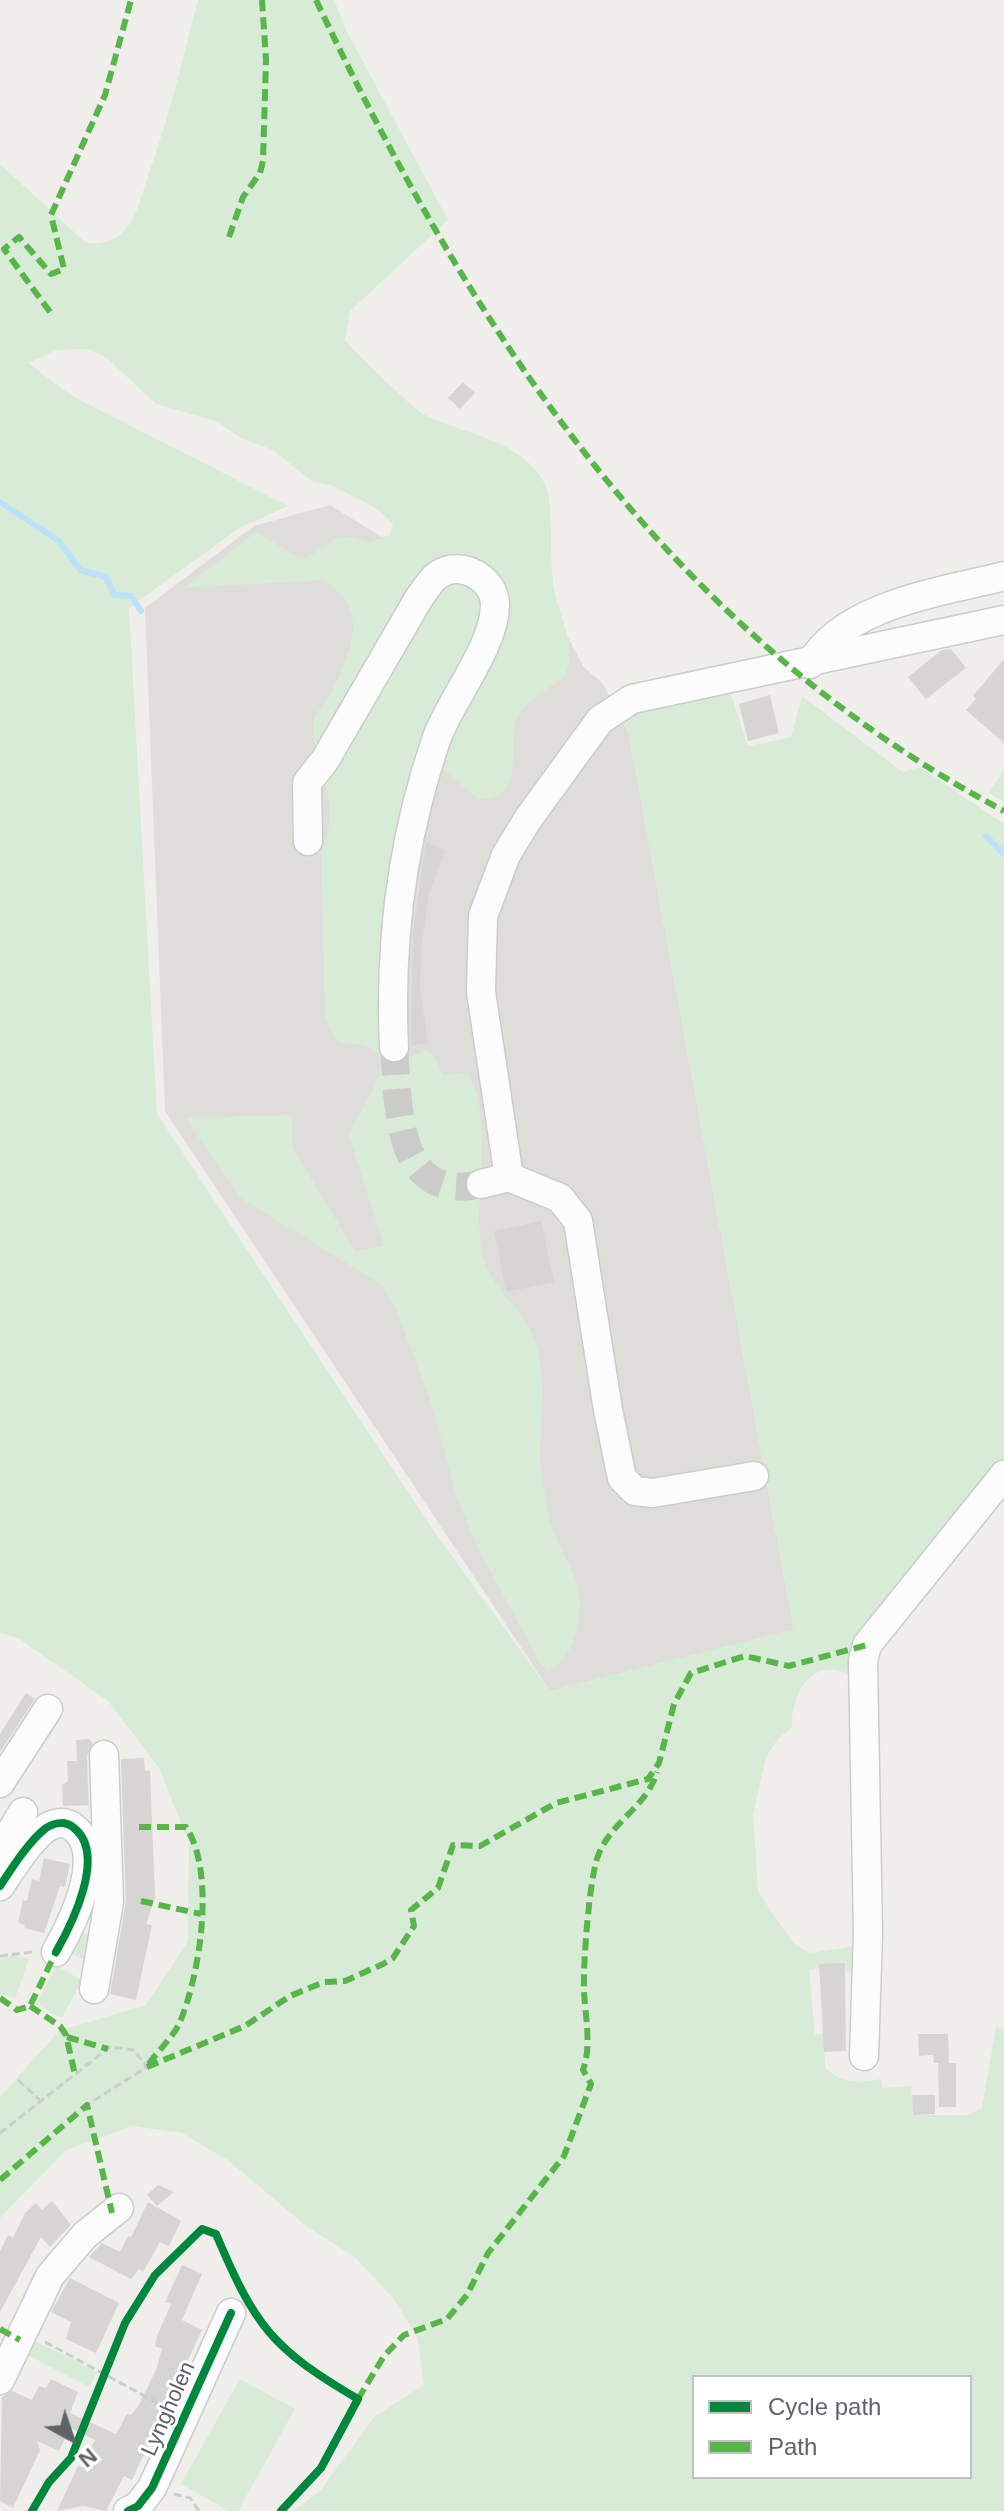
<!DOCTYPE html>
<html>
<head>
<meta charset="utf-8">
<style>
	body { margin:0 }
	#map { position:relative; width:1004px; height:2511px; overflow:hidden; background:#efeeea; font-family:Arial,sans-serif }
	canvas { display:block }
	.legend { position:absolute; left:692px; top:2375px; width:280px; height:104px; box-sizing:border-box; background:#fff; border:2px solid #bfc1c3; margin:0; padding:10px 14px; list-style:none; font-size:24px; color:#5f6368 }
	.legend li { display:flex; align-items:center; gap:16px; height:40px }
	.legend b { width:40px; border:2px solid #bfc1c3 }
	.north { position:absolute; left:32px; top:2399px; width:80px; height:80px; -webkit-text-stroke:6px #fff; paint-order:stroke; rotate:140deg; font-size:22px; font-weight:700; line-height:32px; text-align:center; color:#5f6368 }
	.north::after { content:''; display:block; margin:auto; width:28px; height:36px; background:#5f6368; clip-path:polygon(50% 0,100% 100%,50% 72%,0 100%) }
</style>
</head>
<body>
<div id="map">
<canvas width="1004" height="2511"></canvas>
<ul class="legend">
<li><b style="height:10px;background:#00873e"></b>Cycle path</li>
<li><b style="height:10px;background:#58b549"></b>Path</li>
</ul>
<div class="north">N</div>
</div>
<script>
const ctx = document.querySelector('canvas').getContext('2d');
ctx.lineJoin = 'round';
function paint(path, color) { ctx.fillStyle = color; ctx.fill(path, 'evenodd'); }
function trace(path, color, width, dash) { ctx.strokeStyle = color; ctx.lineWidth = width; ctx.lineCap = dash ? 'butt' : 'round'; ctx.setLineDash(dash || []); ctx.stroke(path); }
function label(font, color, halo, rows, align = 'center') {
  ctx.font = font + ' Arial,sans-serif'; ctx.lineWidth = 6; ctx.setLineDash([]); ctx.textBaseline = 'middle'; ctx.strokeStyle = halo; ctx.fillStyle = color; for (const [text, x, y, turn = 0] of rows) {
    ctx.save(); ctx.translate(x, y); ctx.rotate((+turn || 0) * Math.PI / 180); ctx.textAlign = isNaN(turn) ? turn : align; if (halo) ctx.strokeText(text, 0, 0); ctx.fillText(text, 0, 0); ctx.restore();
  }
}
paint(new Path2D(`
	M330 505 390 542 528 562 583 666 603 684 629 735 794 1630 550 1691 165 1111 145 608 254 526Z`), '#dfddda');
paint(new Path2D(`
	M198 0H334L347 32 448 220 350 311 345 340C354 351 414 410 425 415 466 435 522 440 545 484 554 502 549 563 554 588 559 618 579 647 564 677 550 688 529 699 519 713 505 732 530 805 478 799L443 769 422 786 393 1057 401 1060 425 1051 432 1053 443 1075 467 1072C496 1119 472 1198 482 1251 488 1289 522 1305 534 1338 547 1376 541 1413 540 1452 540 1472 545 1492 548 1512 552 1542 580 1572 580 1603 579 1628 573 1659 548 1670L540 1663 478 1548 457 1498 432 1405 396 1309 382 1285 241 1198 185 1118 292 1115V1147L355 1251 384 1246 349 1136C354 1115 401 1063 371 1048 360 1043 347 1045 335 1040L325 1015 321 852C347 793 309 776 314 720 315 712 323 707 327 700 338 680 354 648 353 624 353 604 339 591 324 580L183 588 256 532 299 558 308 557 335 539 351 537 369 542 390 535 393 524 378 509 331 485 313 482 273 450 241 438 218 422 156 404 106 357 89 349 56 350 28 363 72 396 288 506 239 528 129 608 157 1114 433 1530 550 1691 794 1629 629 735 619 717 632 710 729 689 748 746 791 737 802 696 903 772 920 767 1004 824V1465L851 1675C812 1656 791 1692 792 1727L777 1740 766 1757 753 1814 758 1892 794 1944 810 1953 850 1947 863 1932 860 1965 850 1973 846 1971 845 1963 809 1970 815 2035 824 2033 825 2068C844 2085 858 2083 881 2079L882 2088 911 2086 913 2115H969L982 2108 996 2027 1004 2029V2511H293L321 2490 375 2416 424 2385 417 2336 393 2298 355 2257 306 2226 229 2161 182 2133 132 2126 66 2150 0 2218V2097L59 2031 146 2005 188 1941 189 1843 159 1768 108 1701 21 1640 0 1632V164L86 243C105 244 117 241 129 225 139 210 143 190 149 173 169 117 183 58 198 0ZM694 2377H970V2477H694Z
	M1004 771V802L988 792Z
	M81 1931 92 1936 93 1963 64 1951Z
	M13 1955 29 1959 15 1998 0 1994V1959Z
	M56 1966 82 1980 62 2018 36 2004Z
	M32 2339 97 2372 89 2387 24 2353Z
	M240 2379 295 2409 238 2511H229L181 2484Z`), '#d8ebd6');
trace(new Path2D(`
	M0 502 59 541 80 570 106 577 114 595 131 596 141 611
	M986 836 1004 854`), '#bfe0f9', 6);
paint(new Path2D(`
	M463 382 475 393 460 409 448 398Z
	M951 649 966 668 926 699 908 677 942 650Z
	M1004 659V743L966 710 976 699 973 696Z
	M770 695 779 733 748 741 739 704Z
	M426 842 445 850 429 895 422 941 420 987 428 1043 411 1046 413 932Z
	M541 1221 554 1282 506 1292 494 1231Z
	M26 1693 35 1699 0 1752V1734Z
	M89 1739 93 1743 87 1756 89 1815V1805L63 1806 62 1785 68 1781 67 1761H77L76 1740Z
	M144 1758 145 1771 150 1770 155 1897 146 1924 152 1925 136 2000 110 1994 126 1901 121 1759Z
	M44 1858 70 1864 65 1887 60 1886 44 1933 24 1928 25 1925 18 1923 23 1900 27 1901 32 1879 39 1881Z
	M845 1963 846 2051 824 2052 819 1964Z
	M918 2034H948L949 2063H956V2107H939L938 2063H934L933 2055 919 2056Z
	M912 2095H935V2114L913 2115Z
	M158 2185 174 2192 157 2206 147 2195Z
	M52 2201 71 2225 50 2247 41 2237 0 2312V2251L8 2235 13 2238 25 2213 36 2203 42 2210Z
	M148 2202 181 2221 169 2246 160 2242 143 2272 139 2269 131 2279 89 2257 102 2243 120 2252 128 2236 131 2237Z
	M182 2265 202 2274 182 2320 202 2330 132 2480 124 2476 106 2511 83 2506 57 2511 78 2466 82 2467 95 2440 70 2428 59 2451 37 2441 40 2450 13 2508 0 2501 2 2397 12 2391 32 2400 39 2386 46 2388 51 2379 78 2392 70 2413 116 2434 127 2414 131 2415 139 2405 156 2370 162 2349 155 2346 157 2336 171 2304 165 2302Z
	M70 2278 119 2303 96 2353 66 2339 71 2322 51 2312Z`), '#d6d5d3');
trace(new Path2D(`
	M394 1047C399 1105 394 1204 481 1184`), '#cbcbca', 28, [28, 14]);
const minor = new Path2D(`
	M810 664C845 604 942 592 1004 576
	M308 841 307 783 325 760 419 598C425 591 430 580 438 575 461 559 496 579 495 606 494 648 450 700 436 740 402 840 389 942 394 1047
	M509 1177 560 1198 578 1221 608 1410 622 1478 635 1491 653 1493 754 1476
	M481 1184 509 1177 481 992 483 916 506 855 528 819 600 720 632 699 1004 620
	M0 1783 48 1709
	M0 1850 23 1812
	M0 1886C12 1868 29 1841 46 1828 55 1822 66 1821 74 1828 107 1854 72 1924 56 1952
	M94 1989 109 1902 104 1755
	M864 2056 868 1933 863 1661 867 1645 1004 1475
	M0 2380 50 2276 85 2235 119 2208
	M128 2511 138 2506 152 2488 231 2313`);
trace(minor, '#cbcccc', 31);
trace(new Path2D(`
	M0 1956 32 1952
	M18 2080 41 2101
	M0 2133 110 2047 134 2050 147 2067 87 2105
	M45 2342 165 2407
	M174 2494 190 2498 199 2511`), '#cacfcc', 3, [8, 4]);
trace(minor, '#fdfcfc', 28);
trace(new Path2D(`
	M316 0C473 333 669 633 1004 811
	M229 237 243 197 260 173 263 161 266 60 262 0
	M50 312 4 249 19 237 51 274 64 269 51 215 105 95 131 0
	M139 1827H186C216 1873 200 1974 180 2022 173 2038 156 2052 147 2067
	M141 1901 201 1914
	M0 1998 17 2010 30 2006 56 1952
	M30 2006 60 2026 66 2035 75 2075
	M67 2037 108 2049
	M147 2067 245 2026 290 1996 324 1982 345 1981 383 1964 393 1958 414 1926 411 1910 438 1888 453 1845 480 1846 556 1803 648 1779 659 1763 674 1704 691 1673 745 1656 789 1666 867 1645
	M0 2180 87 2105 112 2213
	M0 2329 20 2340
	M358 2399 384 2356 404 2335 447 2319 467 2295 488 2253 564 2156 591 2084 583 2070C592 2045 585 2016 584 1990 583 1962 589 1889 596 1862 606 1824 646 1809 657 1772`), '#58b549', 6, [12, 6]);
trace(new Path2D(`
	M0 1886C12 1868 29 1841 46 1828 55 1822 66 1821 74 1828 107 1854 72 1924 56 1952
	M32 2511 49 2482 71 2458 125 2323 155 2275 202 2229 216 2234C255 2326 271 2348 358 2399L321 2468 281 2511
	M128 2511 138 2506 152 2488 231 2313`), '#00873e', 8);
label('22px', '#5f6368', '#fff', [
	["Lyngholen",169,2409,-66]
]);
</script>
</body>
</html>
